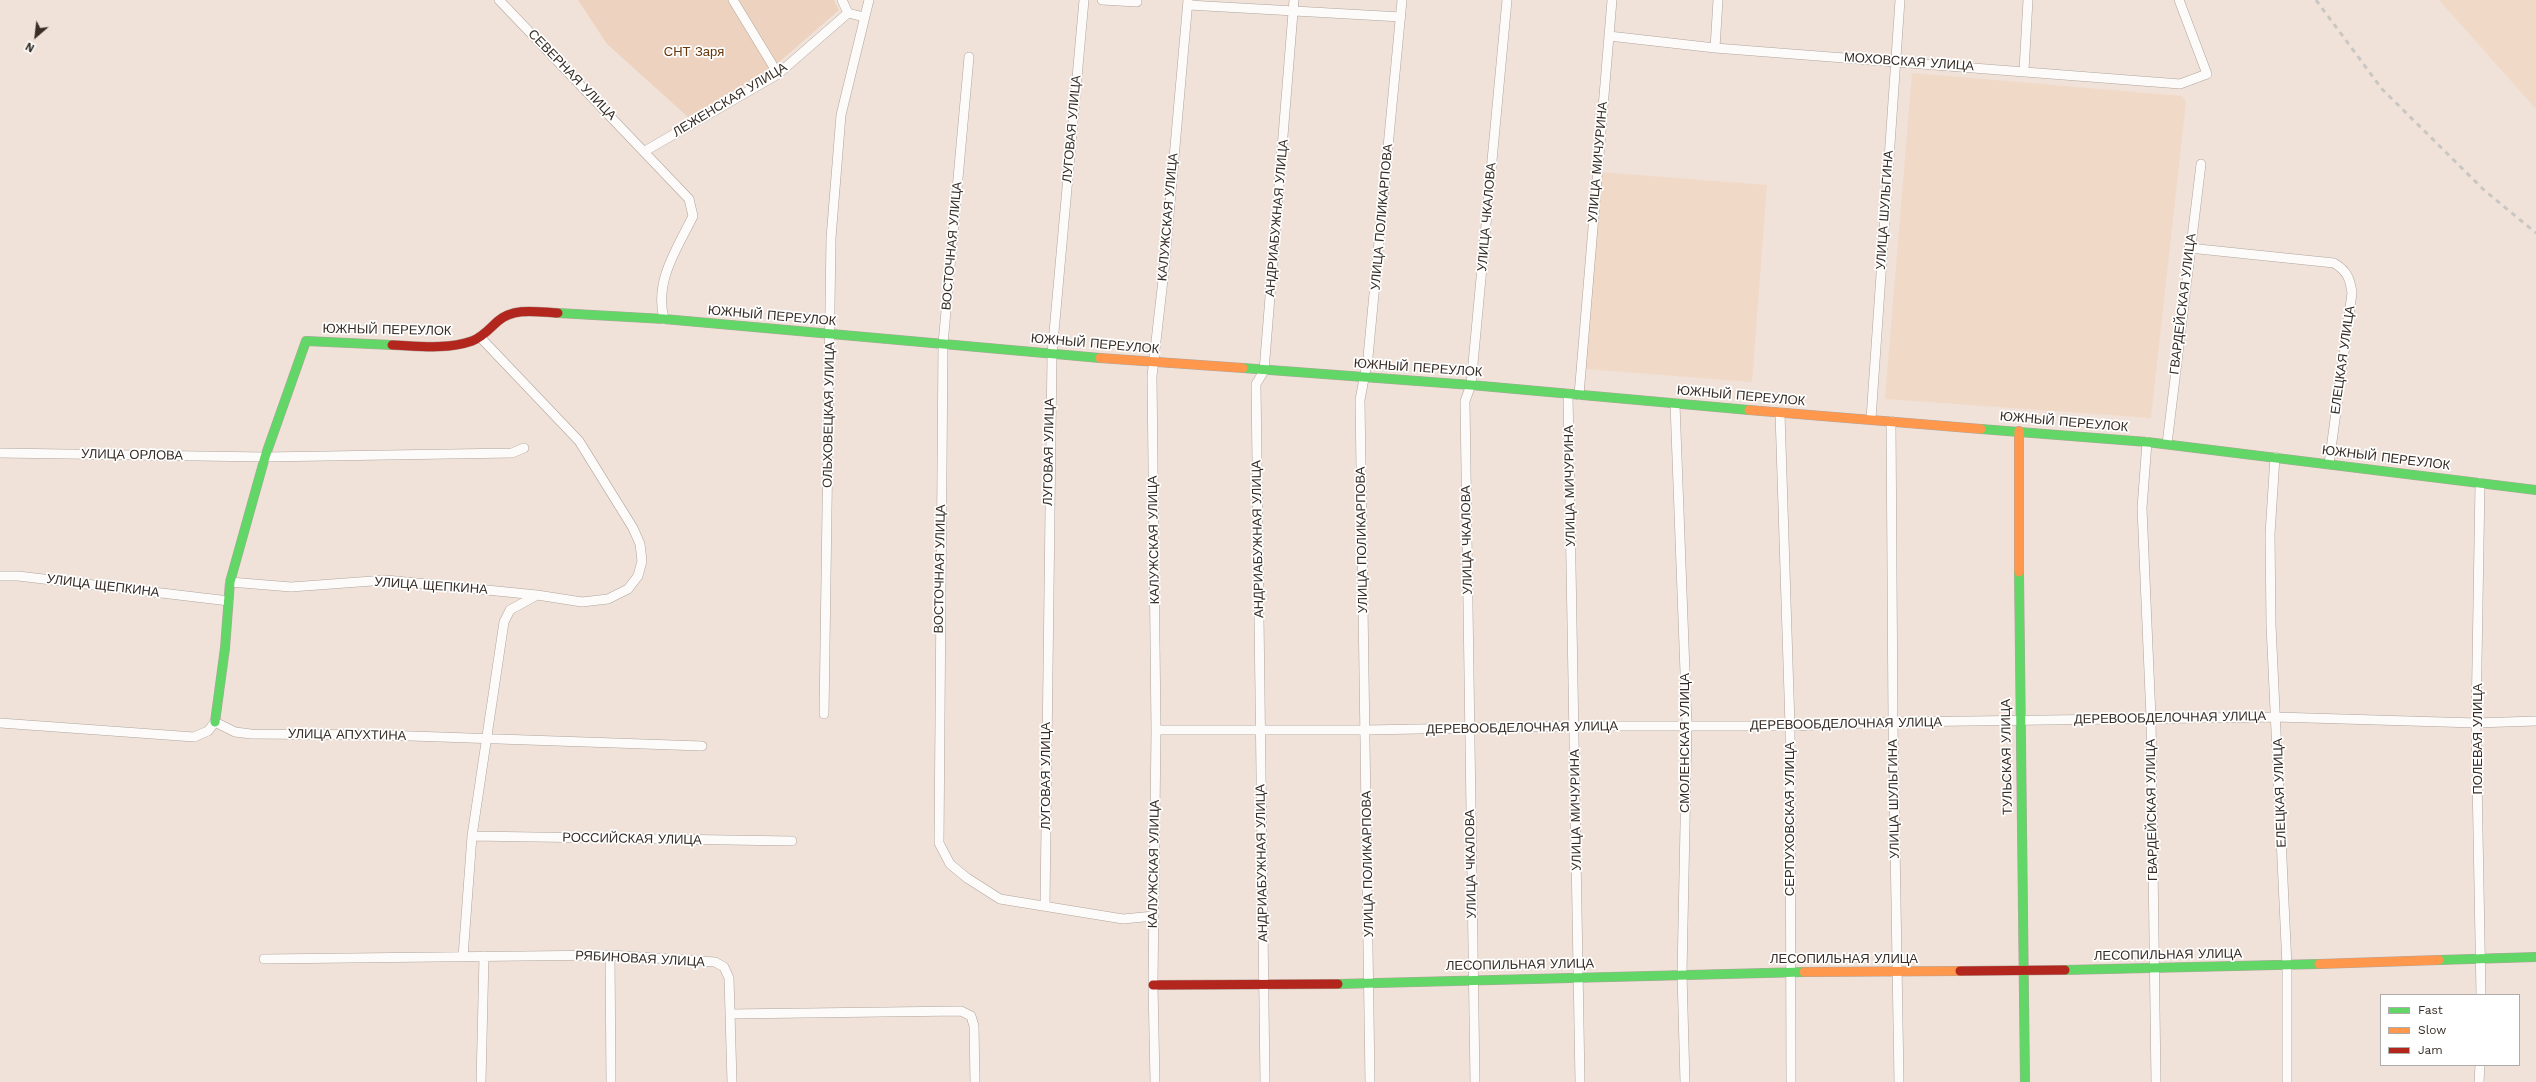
<!DOCTYPE html>
<html>
<head>
<meta charset="utf-8">
<style>
	body { margin:0 }
	#map { position:relative; width:2536px; height:1082px; overflow:hidden; background:#f0e2d8; font-family:"Work Sans",sans-serif }
	canvas { display:block }
	.legend { position:absolute; left:2380px; top:994px; width:140px; height:72px; box-sizing:border-box; background:#fff; border:1px solid #afaba8; margin:0; padding:5px 7px; list-style:none; font-size:12px; color:#372d26 }
	.legend li { display:flex; align-items:center; gap:8px; height:20px }
	.legend b { width:20px; border:1px solid #afaba8 }
	.north { position:absolute; left:16px; top:16px; width:40px; height:40px; -webkit-text-stroke:3px #fff; paint-order:stroke; rotate:208deg; font-size:11px; font-weight:700; line-height:16px; text-align:center; color:#372d26 }
	.north::after { content:''; display:block; margin:auto; width:14px; height:18px; background:#372d26; clip-path:polygon(50% 0,100% 100%,50% 72%,0 100%) }
</style>
</head>
<body>
<div id="map">
<canvas width="2536" height="1082"></canvas>
<ul class="legend">
<li><b style="height:5px;background:#63d668"></b>Fast</li>
<li><b style="height:5px;background:#ff974d"></b>Slow</li>
<li><b style="height:5px;background:#b3261e"></b>Jam</li>
</ul>
<div class="north">N</div>
</div>
<script>
const ctx = document.querySelector('canvas').getContext('2d');
ctx.lineJoin = 'round';
function paint(path, color) { ctx.fillStyle = color; ctx.fill(path, 'evenodd'); }
function trace(path, color, width, dash) { ctx.strokeStyle = color; ctx.lineWidth = width; ctx.lineCap = dash ? 'butt' : 'round'; ctx.setLineDash(dash || []); ctx.stroke(path); }
function label(font, color, halo, rows, align = 'center') {
  ctx.font = font + ' "Work Sans",sans-serif'; ctx.lineWidth = 3.5; ctx.setLineDash([]); ctx.textBaseline = 'middle'; ctx.strokeStyle = halo; ctx.fillStyle = color; for (const [text, x, y, turn = 0] of rows) {
    ctx.save(); ctx.translate(x, y); ctx.rotate((+turn || 0) * Math.PI / 180); ctx.textAlign = isNaN(turn) ? turn : align; if (halo) ctx.strokeText(text, 0, 0); ctx.fillText(text, 0, 0); ctx.restore();
  }
}
paint(new Path2D(`
	M2439 0H2536V109Z
	M1912 73 2182 96 2186 101 2151 418 1885 399Z
	M1600 172 1767 185 1752 382 1585 369Z`), '#f1d9c8');
paint(new Path2D(`
	M578 0H834L839 10 770 70 688 117 607 44Z`), '#edd2bf');
const street = new Path2D(`
	M499 0 689 199 693 216C677 249 654 281 664 319
	M733 0 778 74
	M842 0 848 13 864 17
	M1102 0 1137 2
	M1188 5 1401 17
	M1609 36 1715 48 2180 84 2207 74 2179 0
	M1715 48 1718 0
	M969 57 943 344 939 843 950 864 967 878 1000 899 1123 919 1154 916
	M2024 70 2028 0
	M645 151 778 74 848 13
	M2189 248 2334 263C2347 271 2350 278 2352 293L2329 464
	M1568 394 1580 1082
	M1579 395 1612 0
	M1675 404 1687 726 1682 974 1685 1082
	M1780 413 1790 726 1791 1082
	M1871 419 1900 0
	M1891 421 1893 722 1899 1082
	M2147 442 2142 508 2151 718 2156 1082
	M2167 444 2201 164
	M0 453 265 457 512 453 524 448
	M2275 457 2270 534 2271 625 2287 966V1082
	M2480 483 2476 723 2481 995
	M0 576H18L229 601
	M230 582 291 587 386 580 537 595 582 602 608 599 628 589 638 576 642 561 640 544 633 528 579 441 480 337
	M824 714 831 238 841 115 869 0
	M0 723 194 737 208 731 215 722 235 732 251 734 382 735 702 746
	M1156 730H1366L1575 726H1790L1893 722 2276 717 2476 723 2536 721
	M472 836 792 841
	M1045 906 1052 354 1084 0
	M610 955 611 1082
	M463 957 472 836 504 622 510 610 537 595
	M264 959 610 955 715 962 724 967 729 978 732 1082
	M730 1014 961 1011 971 1016 974 1026 975 1082
	M481 1082 484 956
	M1155 1082 1153 985 1156 730 1152 376 1164 271 1188 0
	M1265 1082 1256 384 1264 371 1294 0
	M1370 1082 1360 400 1368 357 1402 0
	M1475 1082 1465 401 1471 385 1507 0
	M2479 1082 2480 1065`);
const fast = new Path2D(`
	M558 313 664 319 1100 358
	M1243 368 1471 385 1749 410
	M1981 429 2147 442 2536 490
	M2019 572 2025 1082
	M215 722 225 648 230 582 265 457 306 341 392 345
	M2439 960 2536 957
	M2065 970 2319 964
	M1338 984 1804 972`);
const slow = new Path2D(`
	M1100 358 1243 368
	M1749 410 1981 429
	M2019 431V572
	M2319 964 2439 960
	M1804 972 1960 971`);
const jam = new Path2D(`
	M392 345C418 346 446 350 472 341 483 337 490 328 498 321 514 307 538 312 558 313
	M1960 971 2065 970
	M1153 985 1338 984`);
trace(street, '#afa49d', 10);
trace(fast, '#afa49d', 10);
trace(slow, '#afa49d', 10);
trace(jam, '#afa49d', 10);
trace(street, '#fdfbf9', 9);
trace(fast, '#63d668', 9);
trace(slow, '#ff974d', 9);
trace(jam, '#b3261e', 9);
trace(new Path2D(`
	M2316 0 2382 89 2484 190 2536 233`), '#cac6c3', 3, [5, 5]);
label('13px', '#673507', '#fff', [
	["СНТ Заря",694,52]
]);
label('13px', '#372d26', '#fff', [
	["МОХОВСКАЯ УЛИЦА",1909,62,4],
	["СЕВЕРНАЯ УЛИЦА",572,75,46],
	["ЛЕЖЕНСКАЯ УЛИЦА",730,100,-31],
	["ЛУГОВАЯ УЛИЦА",1072,129,-85],
	["УЛИЦА МИЧУРИНА",1598,162,-85],
	["УЛИЦА ШУЛЬГИНА",1885,210,-86],
	["КАЛУЖСКАЯ УЛИЦА",1168,217,-85],
	["УЛИЦА ПОЛИКАРПОВА",1382,217,-85],
	["УЛИЦА ЧКАЛОВА",1487,217,-85],
	["АНДРИАБУЖНАЯ УЛИЦА",1277,218,-85],
	["ВОСТОЧНАЯ УЛИЦА",952,246,-85],
	["ГВАРДЕЙСКАЯ УЛИЦА",2183,304,-83],
	["ЮЖНЫЙ ПЕРЕУЛОК",772,316,5],
	["ЮЖНЫЙ ПЕРЕУЛОК",387,330,1],
	["ЮЖНЫЙ ПЕРЕУЛОК",1095,344,5],
	["ЕЛЕЦКАЯ УЛИЦА",2343,360,-82],
	["ЮЖНЫЙ ПЕРЕУЛОК",1418,368,4],
	["ЮЖНЫЙ ПЕРЕУЛОК",1741,396,5],
	["ОЛЬХОВЕЦКАЯ УЛИЦА",829,415,-89],
	["ЮЖНЫЙ ПЕРЕУЛОК",2064,422,5],
	["ЛУГОВАЯ УЛИЦА",1049,452,-89],
	["УЛИЦА ОРЛОВА",132,455,1],
	["ЮЖНЫЙ ПЕРЕУЛОК",2386,458,7],
	["УЛИЦА МИЧУРИНА",1570,486,-91],
	["АНДРИАБУЖНАЯ УЛИЦА",1258,539,-91],
	["КАЛУЖСКАЯ УЛИЦА",1154,540,-91],
	["УЛИЦА ПОЛИКАРПОВА",1362,540,-91],
	["УЛИЦА ЧКАЛОВА",1467,540,-91],
	["ВОСТОЧНАЯ УЛИЦА",940,569,-89],
	["УЛИЦА ЩЕПКИНА",103,586,7],
	["УЛИЦА ЩЕПКИНА",431,586,4],
	["ДЕРЕВООБДЕЛОЧНАЯ УЛИЦА",2170,718,-1],
	["ДЕРЕВООБДЕЛОЧНАЯ УЛИЦА",1846,724,-1],
	["ДЕРЕВООБДЕЛОЧНАЯ УЛИЦА",1522,728,-1],
	["УЛИЦА АПУХТИНА",347,735,1],
	["ПОЛЕВАЯ УЛИЦА",2478,739,-90],
	["СМОЛЕНСКАЯ УЛИЦА",1685,743,-90],
	["ТУЛЬСКАЯ УЛИЦА",2007,757,-91],
	["ЛУГОВАЯ УЛИЦА",1046,776,-90],
	["ЕЛЕЦКАЯ УЛИЦА",2280,793,-92],
	["УЛИЦА ШУЛЬГИНА",1894,799,-91],
	["УЛИЦА МИЧУРИНА",1576,810,-91],
	["ГВАРДЕЙСКАЯ УЛИЦА",2152,810,-91],
	["СЕРПУХОВСКАЯ УЛИЦА",1790,819,-90],
	["РОССИЙСКАЯ УЛИЦА",632,839,1],
	["АНДРИАБУЖНАЯ УЛИЦА",1262,863,-91],
	["КАЛУЖСКАЯ УЛИЦА",1154,864,-89],
	["УЛИЦА ПОЛИКАРПОВА",1368,864,-91],
	["УЛИЦА ЧКАЛОВА",1471,864,-91],
	["ЛЕСОПИЛЬНАЯ УЛИЦА",2168,955,-1],
	["РЯБИНОВАЯ УЛИЦА",640,959,3],
	["ЛЕСОПИЛЬНАЯ УЛИЦА",1844,959],
	["ЛЕСОПИЛЬНАЯ УЛИЦА",1520,965,-1]
]);
</script>
</body>
</html>
